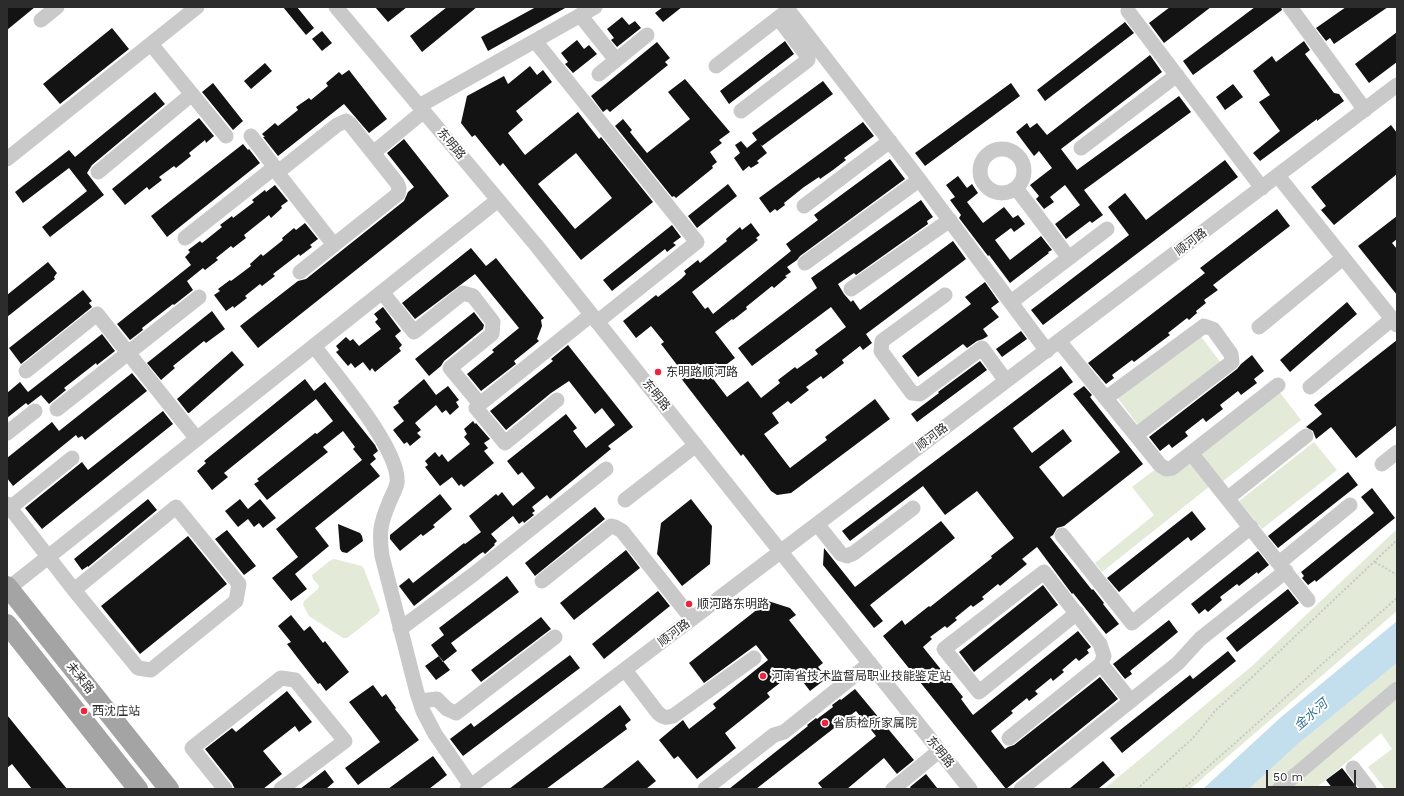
<!DOCTYPE html>
<html>
<head>
<meta charset="utf-8">
<style>
	body { margin:0 }
	#map { position:relative; width:1404px; height:796px; overflow:hidden; background:#fff; font-family:"Work Sans",sans-serif }
	canvas { display:block }
	.frame { position:absolute; inset:0; border:8px solid #2c2c2c; pointer-events:none }
	.scale { position:absolute; left:1266px; top:770px; width:90px; height:18px; box-sizing:border-box; border:2px solid #2c2c2c; border-top:0; padding-left:5px; font-size:12px; line-height:14px; white-space:nowrap; color:#2c2c2c; -webkit-text-stroke:3px #fff; paint-order:stroke }
</style>
</head>
<body>
<div id="map">
<canvas width="1404" height="796"></canvas>
<div class="frame"></div>
<div class="scale">50 m</div>
</div>
<script>
const ctx = document.querySelector('canvas').getContext('2d');
ctx.lineJoin = 'round';
function paint(path, color) { ctx.fillStyle = color; ctx.fill(path, 'evenodd'); }
function trace(path, color, width, dash) { ctx.strokeStyle = color; ctx.lineWidth = width; ctx.lineCap = dash ? 'butt' : 'round'; ctx.setLineDash(dash || []); ctx.stroke(path); }
function label(font, color, halo, rows, align = 'center') {
  ctx.font = font + ' "Work Sans","Noto Sans SC",sans-serif'; ctx.lineWidth = 4; ctx.setLineDash([]); ctx.textBaseline = 'middle'; ctx.strokeStyle = halo; ctx.fillStyle = color; for (const [text, x, y, turn = 0] of rows) {
    ctx.save(); ctx.translate(x, y); ctx.rotate((+turn || 0) * Math.PI / 180); ctx.textAlign = isNaN(turn) ? turn : align; if (halo) ctx.strokeText(text, 0, 0); ctx.fillText(text, 0, 0); ctx.restore();
  }
}
paint(new Path2D(`
	M1200 335 1221 363 1138 425 1117 397Z
	M1278 390 1301 420 1222 482 1199 452Z
	M1314 442 1337 470 1262 529 1239 501Z
	M1190 463 1210 486 1102 572 1095 563 1154 515 1132 487 1153 471Z
	M1397 529V611L1190 789H1104L1252 666Z
	M334 559 362 566 364 569 380 610 379 613 347 638H343L309 616 303 605 304 601 318 589 319 586 313 579 312 575 331 560Z
	M1397 663V789H1385L1368 767 1392 749 1381 733 1315 789H1249L1298 744Z`), '#e3ebd8');
paint(new Path2D(`
	M1397 621V663L1298 744 1249 789H1203L1280 718Z`), '#c3deec');
paint(new Path2D(`
	M7 7H35L7 30Z
	M283 7H297L314 28 306 35Z
	M375 7H407L388 22Z
	M447 7H477L422 52 410 36Z
	M536 7H567L488 51 481 37Z
	M663 7H682L663 22 655 13Z
	M1170 7H1211L1164 43 1149 23Z
	M1255 7H1281L1282 10 1193 75 1183 61Z
	M1346 7H1388L1334 44 1330 38 1326 41 1316 28Z
	M622 17 629 25 635 21 641 28 617 47 611 40 614 38 607 29Z
	M1125 22 1134 33 1045 101 1037 90Z
	M112 28 129 49 60 104 43 84Z
	M322 31 332 43 322 51 312 39Z
	M1397 32V62L1369 83 1355 64Z
	M577 40 584 49 589 45 597 54 573 73 565 64 568 62 561 53Z
	M785 41 794 54 729 104 720 91Z
	M1304 41 1310 50 1305 54 1334 93 1339 94 1344 101 1317 121V119L1260 161 1253 153 1280 131 1259 102 1270 95 1253 71 1272 56 1276 62Z
	M657 42 670 58 665 62 668 65 610 112 607 109 603 112 591 96Z
	M1150 55 1162 72 1061 149 1077 170 1179 96 1191 112 1084 190 1103 215 1092 223 1090 221 1066 239 1055 224 1080 205 1065 185 1050 197 1054 202 1044 209 1036 199 1039 196 1030 185 1052 168 1039 151 1034 156 1016 132 1027 123 1030 128 1037 123 1047 135Z
	M265 63 272 71 251 89 244 81Z
	M530 66 537 75 543 70 552 82 516 111 523 120 508 133 525 155 578 112 599 139 601 137 653 202 581 260 503 163 500 166 475 135 472 137 461 123 467 96 504 76 508 84ZM576 153 612 198 575 229 538 184Z
	M349 70 387 119 369 133 344 104 278 156 263 137H265L262 134 275 123 278 126 298 110 296 107 309 98 311 100 328 86 326 83 339 72 342 75Z
	M685 79 730 132 719 140 722 143 710 152 717 162 712 166 713 168 676 198 674 196 672 197 615 126 623 119 632 130 630 132 647 153 690 119 668 92Z
	M823 81 833 94 762 146 760 144 767 153 757 161 759 163 751 168 749 166 743 171 734 158 740 153 735 145 741 141 747 148 757 140 752 133Z
	M213 83 243 121 233 130 202 92Z
	M1011 83 1020 96 925 166 915 153Z
	M1233 84 1243 97 1225 110 1216 97Z
	M155 92 165 104 92 165 87 173 104 195 50 237 42 227 87 191 69 168 23 203 15 192 69 150 75 157Z
	M199 118 214 136 206 143 205 140 189 153 191 156 176 168 174 166 159 177 162 180 149 190 147 187 125 205 112 189Z
	M863 122 874 136 844 158 846 160 833 170 820 179 819 177 804 187 784 203 785 205 777 211 775 209 770 213 759 198Z
	M1391 125 1397 133V174L1334 225 1321 210 1326 206 1311 187Z
	M404 139 449 196 258 348 240 326 298 281 306 279 404 201 408 192 414 187 387 153Z
	M243 144 248 150 249 149 260 163 167 237 151 216Z
	M890 159 905 179 800 256 797 260 787 267 791 272 785 276 787 277 774 288 772 286 746 307 747 309 733 320 732 319 715 332 735 358 711 376 727 397 748 381 761 398 780 383 778 380 795 367 797 369 818 354 815 350 846 327 831 307 752 366 738 348 817 288 811 278 921 200 933 217 927 221 928 224 856 275 854 273 838 284 844 294 851 302 853 300 860 310 953 241 966 259 866 334 872 343 863 350 860 346 842 360 844 363 823 379 821 376 806 387 809 390 791 404 788 401 772 413 779 423 764 434 790 468 827 440 825 437 875 399 890 419 791 493 777 495 771 491 743 454 741 456 680 377 684 374 661 344 664 342 651 326 636 338 623 321 656 295 658 297 681 279 686 274 684 271 698 260 700 263 727 241 726 239 740 227 742 230 751 223 760 235 756 238 758 240 692 292 705 309 708 307 713 314 791 251 786 244 818 220 814 215Z
	M1225 160 1238 177 1043 325 1031 310 1129 235 1108 207 1125 193 1146 220Z
	M958 176 967 188 972 184 978 193 967 202 983 223 1004 207 1013 218 1018 215 1025 224 1014 232 1011 228 995 240 1010 260 1041 236 1052 250 1048 252 1049 253 1010 283 989 255 988 256 959 218 961 215 950 200 955 197 946 185Z
	M728 184 737 196 697 228 688 216Z
	M275 185 288 201 281 206 282 208 271 218 269 215 244 235 246 238 233 248 231 246 216 258 218 260 205 270 203 268 187 281 193 290 174 305 173 304 142 328 143 330 130 340 117 324 191 265 185 257 190 252 188 250 200 241 202 243 222 227 220 225 232 216 233 218 254 202 252 200 265 190 266 192Z
	M1277 209 1290 226 1213 285 1218 290 1204 300 1206 303 1196 311 1197 313 1189 320 1187 318 1168 333 1170 335 1134 362 1132 360 1112 375 1114 378 1106 384 1088 363 1205 273 1200 268Z
	M1397 216V239L1392 243 1397 249V295L1358 246Z
	M305 223 318 239 310 245 312 247 300 256 299 254 273 274 275 276 262 286 260 284 245 296 247 298 234 308 233 306 226 311 214 295 220 291 218 289 230 280 231 281 251 266 250 264 261 254 263 256 283 240 282 238 294 228 296 230Z
	M672 225 681 237 673 243 676 245 667 252 665 249 612 291 603 280Z
	M471 248 486 266 496 258 544 318 541 320 542 326 537 339 539 341 514 361 516 364 481 391 467 374 494 352 492 350 519 328 475 274 415 319 402 303Z
	M48 262 57 273 54 277 55 279 7 317V295Z
	M985 282 999 302 991 308 999 317 983 329 988 336 983 339 977 341 967 348 963 344 918 377 902 356 971 304 965 297Z
	M83 290 92 301 89 303 92 307 21 364 9 348Z
	M1347 302 1357 314 1290 372 1280 360Z
	M383 307 401 331 395 336 402 345 399 348 401 351 375 372 372 368 370 371 363 362 355 368 351 363 348 366 336 352 339 350 336 346 346 337 350 341 353 339 359 346 381 329 375 322 378 319 374 314Z
	M212 311 225 329 206 343 204 341 173 366 175 368 161 380 147 363Z
	M474 312 484 325 483 329 444 361 441 366 429 376 415 359Z
	M1021 331 1027 339 1002 357 996 349Z
	M102 334 115 351 97 365 96 363 64 388 66 390 49 404 41 395 28 405 26 403 7 418V393L20 382 28 392Z
	M1397 340V425L1356 458 1331 427 1316 439 1313 431 1306 427 1322 414 1314 405Z
	M568 345 633 427 608 446 611 449 550 499 547 495 532 507 535 511 532 513 534 515 524 523 523 521 519 524 513 516 491 534 497 541 494 544 495 545 485 554 483 552 480 554 414 606 399 586 409 578 413 583 464 543 465 544 481 532 469 516 496 494 498 496 502 492 513 506 535 488 522 472 518 475 507 461 566 414 577 428 573 431 586 448 615 425 602 408 595 414 569 381 551 393 506 430 490 411 553 361 551 359Z
	M232 351 244 365 189 413H188L177 399Z
	M1252 355 1264 371 1254 379 1257 383 1241 395 1238 391 1220 405 1223 409 1206 422 1203 418 1185 432 1188 436 1172 448 1169 444 1160 451 1149 437 1237 369 1241 364Z
	M980 361 987 370 917 422 911 414 939 393 938 392Z
	M1061 366 1073 382 1013 428 1032 453 1063 429 1072 441 1039 467 1063 497 1120 452 1073 394 1084 386 1092 395 1090 397 1143 464 1064 526 1057 528 1053 535 1050 537 1092 590 1093 589 1104 603 1103 604 1119 624 1106 634 1073 593 1072 594 1037 547 1022 559 1027 564 1000 586 998 584 982 597 984 599 973 607 971 605 955 618 957 620 947 628 945 626 930 637 932 639 923 647 963 697 961 699 973 715 1078 631 1091 647 1087 650 1089 653 1079 661 1076 658 1062 670 1064 672 1053 681 1051 678 1035 691 1038 694 1029 701 1027 698 1011 711 1013 713 991 731 1005 749 1008 747 1014 745 1100 677 1118 699 1006 789 883 636 902 620 905 625 929 606 930 607 992 558 991 556 1014 538 977 491 945 515 923 486 850 541 842 531Z
	M132 373 147 391 85 440 82 436 78 438 76 435 13 486 7 478V458L52 422 59 431Z
	M305 379 314 391 325 382 375 445 378 451 373 455 376 459 370 464 380 476 315 528 329 546 295 574 307 589 291 601 272 578 298 557 276 529 362 460 353 449 355 447 343 431 323 447 328 452 267 500 254 484 259 481 257 479 315 433 317 434 333 421 316 399 224 473 228 477 212 490 197 471 206 463 204 461Z
	M424 379 436 395 448 386 459 400 456 402 459 407 450 415 446 410 442 413 436 405 415 423 421 430 417 433 421 437 410 446 407 442 404 444 393 430 404 421 393 407 399 403 398 401Z
	M163 411 173 424 42 529 25 508 82 462 88 470Z
	M473 421 475 424 476 423 490 439 484 443 488 448 484 451 494 463 464 487 461 484 459 486 452 477 440 486 425 467 428 465 425 461 435 452 439 457 442 454 448 462 470 444 464 437 467 434 464 429Z
	M1348 472 1358 485 1278 548 1268 536Z
	M1372 488 1395 518 1316 582 1315 580 1308 585 1302 578 1304 576 1301 572 1374 513 1361 497Z
	M440 494 452 509 433 525 435 527 423 536 421 534 400 551 390 539V535Z
	M148 499 157 510 88 567V566L82 570 74 559Z
	M240 499 248 509 260 499 276 518 263 528 259 523 254 527 248 519 238 527 225 511Z
	M691 499 712 526 710 564 682 586 657 554 661 523Z
	M595 507 605 519 535 576 525 563Z
	M1192 511 1206 529 1191 541 1188 537 1119 592 1107 578Z
	M941 521 955 538 870 605 883 621 874 628 823 565 824 548 855 587Z
	M338 524 360 533 362 536 363 541 347 553 342 552 340 549Z
	M227 530 256 566 244 575 215 539Z
	M188 536 227 584 140 654 101 606Z
	M626 550 640 568 574 620 560 603Z
	M1258 551 1269 565 1258 574 1257 572 1239 586 1237 584 1220 597 1222 600 1208 612 1205 609 1199 614 1191 604Z
	M507 576 519 592 451 643 457 651 443 662 431 645 444 635 439 628Z
	M1043 585 1058 605 974 672 959 652Z
	M1288 589 1299 603 1237 652 1226 638Z
	M658 591 670 606 604 659 592 644Z
	M768 601 790 608 796 615 789 620 823 663 818 667 827 678 810 691 797 674 786 682 785 679 767 693 770 697 725 733 736 748 697 779 678 756 674 759 659 740 683 720 689 729 716 708 713 704 768 660 756 645 704 683 689 663Z
	M291 615 304 631 310 626 323 643 325 641 349 672 326 691 320 683 318 684 300 661 287 644 291 642 278 626Z
	M541 617 551 629 481 682 471 670Z
	M1169 620 1178 632 1130 671 1132 674 1125 679 1113 664Z
	M1228 651 1236 661 1122 753 1110 738 1190 675 1193 679Z
	M570 655 580 668 463 756 450 739 471 723 474 727Z
	M439 656 450 670 436 680 425 666Z
	M373 685 382 697 386 694 396 708 395 709 419 740 358 785 345 768 380 742 349 702Z
	M855 689 914 760 898 773 897 774 884 758 847 789H823L818 783 876 736 856 711 756 789H729L808 726 807 725 816 718 817 719 833 707 832 705 840 699 841 700Z
	M287 691 312 722 299 732 295 726 263 751 282 774 263 789H235L232 783 205 749 232 728 236 732Z
	M620 705 631 720 625 725 627 729 546 789H509Z
	M7 715 33 747 67 789H32L12 764 7 768Z
	M433 756 447 775 429 789H388Z
	M638 760 656 781 646 789H601Z
	M1103 761 1115 775 1098 789H1069Z
	M1342 768 1346 773 1358 789H1333L1326 780Z
	M325 770 334 782 326 789H300Z
	M926 774 938 789H911L910 787Z`), '#131313');
trace(new Path2D(`
	M1375 562 1397 575
	M1137 789 1193 738 1215 711 1248 681 1397 540
	M1183 789 1252 728 1321 665 1397 598`), '#c9c9c9', 2, [2, 2]);
trace(new Path2D(`
	M336 7 536 245 970 789
	M786 7 915 174 1047 351
	M1290 7 1365 110
	M1128 11 1262 188
	M580 15 616 60
	M41 20 57 7
	M535 41 697 242 597 322
	M151 44 226 136
	M716 66 786 12
	M599 74 647 35
	M419 106 595 7
	M741 111 808 60V57L778 18
	M251 136 276 169 283 168 337 125 346 121 350 124 397 183 399 188 398 194 300 272
	M1081 148 1177 75
	M980 171a22 22 0 1 1 44 0a22 22 0 1 1-44 0Z
	M373 153 424 111
	M7 159 197 7
	M276 169 280 176 334 245
	M98 172 192 94
	M1278 176 1397 325
	M1016 188 1069 258
	M804 206 890 141
	M185 238 275 167
	M805 263 919 180
	M851 289 950 220
	M382 292 414 332 463 293 473 296 493 322 492 334 450 368 480 404 476 408 505 443 557 400
	M945 295 882 341 881 351 912 393 920 394 982 348 1006 381
	M1011 302 1107 229
	M1259 327 1343 258
	M1059 341 1160 465 1166 469 1172 468 1278 385
	M314 346C334 373 401 450 397 483 396 489 391 497 389 503 380 524 379 533 382 556L417 693 423 711 435 734 473 789
	M26 371 97 314 197 439
	M1310 387 1392 319
	M1106 398 1204 326 1213 329 1231 354 1232 362 1136 435
	M480 404 591 315
	M57 409 199 297
	M7 433 35 411
	M1191 453 1308 600
	M1382 464 1397 452
	M1228 498 1306 436
	M625 500 696 445
	M7 504 74 590
	M176 507 239 584 236 601 151 670 138 668 74 590Z
	M10 508 72 458
	M817 524 841 554 847 556 854 553 913 508
	M1062 535 1132 623 1251 527
	M1279 563 1350 505
	M542 581 611 526 615 527 622 531 692 619
	M9 588 498 200
	M1077 613 979 692 944 649 1044 572 1100 644 1104 656 1101 664 1131 701
	M400 629 474 574 606 469
	M625 670 658 713C664 718 666 718 673 716L754 658
	M420 701 437 699 447 709 456 713 555 637
	M1009 738 1101 664
	M1353 768 1369 789
	M225 789 192 748 281 678 295 680 345 741 281 789
	M467 789 1397 85
	M705 789 774 735 784 732 870 663
	M893 789 939 751
	M1021 789 1178 663 1200 639 1286 571
	M1279 789 1397 689`), '#c9c9c9', 15);
trace(new Path2D(`
	M7 586 169 789
	M7 624 138 789`), '#a4a4a4', 20);
for (const [x, y, r, color] of [
	[658,372,4,"#ee233c"],
	[689,604,4,"#ee233c"],
	[763,676,4,"#ee233c"],
	[84,711,4,"#ee233c"],
	[825,723,4,"#ee233c"]
]) { const dot = new Path2D(); dot.arc(x, y, r, 0, 2 * Math.PI); ctx.fillStyle = color; ctx.fill(dot); trace(dot, '#fff', 1.5); }
label('12px', '#2c2c2c', '#fff', [
	["东明路",451,144,50],
	["顺河路",1191,242,-37],
	["东明路",656,395,51],
	["顺河路",932,437,-37],
	["顺河路",674,633,-37],
	["未来路",80,678,51],
	["东明路",940,752,51]
]);
label('12px', '#2c2c2c', '#fff', [
	["东明路顺河路",666,372],
	["顺河路东明路",697,604],
	["河南省技术监督局职业技能鉴定站",771,676],
	["西沈庄站",92,711],
	["省质检所家属院",833,723]
], 'left');
label('italic 13px', '#377391', '#fff', [
	["金水河",1311,715,-41]
]);
</script>
</body>
</html>
